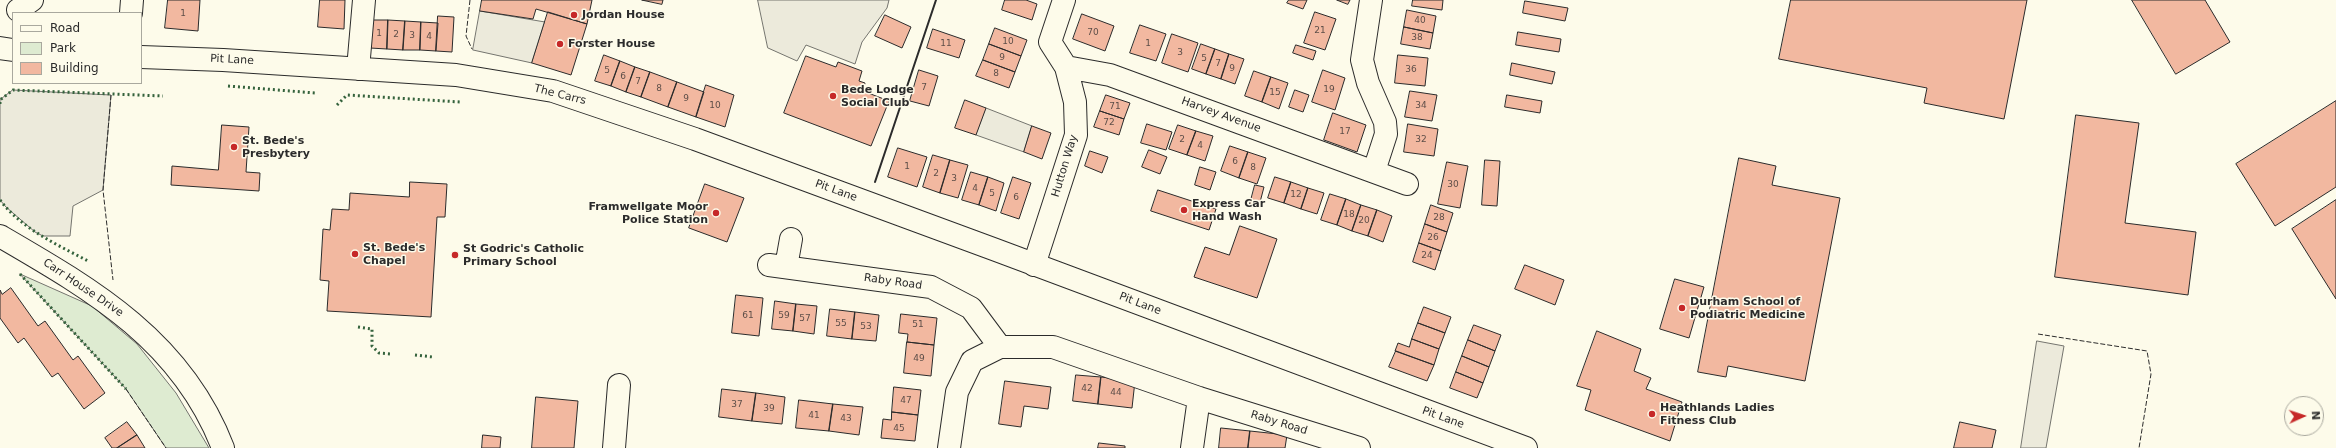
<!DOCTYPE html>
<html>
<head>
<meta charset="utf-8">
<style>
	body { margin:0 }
	#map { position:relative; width:2336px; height:448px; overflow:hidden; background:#fdfbea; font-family:"DejaVu Sans",sans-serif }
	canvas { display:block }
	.legend { position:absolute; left:12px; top:12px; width:130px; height:72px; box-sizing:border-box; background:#fdfbea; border:1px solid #a9a89e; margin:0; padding:5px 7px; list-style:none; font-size:12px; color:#2b2b2b }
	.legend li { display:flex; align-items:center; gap:8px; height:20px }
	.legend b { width:20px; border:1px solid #a9a89e }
	.north { position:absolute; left:2284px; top:396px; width:40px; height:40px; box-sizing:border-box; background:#fdfbea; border:1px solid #a9a89e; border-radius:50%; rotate:87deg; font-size:11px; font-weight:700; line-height:16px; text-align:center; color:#2b2b2b }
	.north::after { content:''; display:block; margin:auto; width:14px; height:18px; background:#c62828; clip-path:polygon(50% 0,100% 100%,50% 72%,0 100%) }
</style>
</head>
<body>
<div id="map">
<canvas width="2336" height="448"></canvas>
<ul class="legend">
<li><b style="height:5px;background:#fdfbea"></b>Road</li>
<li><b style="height:11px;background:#deebd1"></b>Park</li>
<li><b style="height:11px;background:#f2b8a0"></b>Building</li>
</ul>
<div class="north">N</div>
</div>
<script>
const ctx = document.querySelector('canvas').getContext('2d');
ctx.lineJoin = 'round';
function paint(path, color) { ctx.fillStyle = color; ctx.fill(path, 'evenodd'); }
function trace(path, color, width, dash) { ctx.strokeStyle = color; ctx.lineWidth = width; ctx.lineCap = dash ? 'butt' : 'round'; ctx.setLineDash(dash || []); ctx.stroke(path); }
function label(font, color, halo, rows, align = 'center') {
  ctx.font = font + ' "DejaVu Sans",sans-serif'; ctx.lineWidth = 3; ctx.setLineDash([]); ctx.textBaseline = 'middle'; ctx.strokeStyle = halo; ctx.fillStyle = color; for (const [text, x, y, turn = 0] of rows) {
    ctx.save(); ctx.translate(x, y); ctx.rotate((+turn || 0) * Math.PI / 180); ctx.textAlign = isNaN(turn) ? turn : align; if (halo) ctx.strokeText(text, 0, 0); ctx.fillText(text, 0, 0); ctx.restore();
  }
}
const green = new Path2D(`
	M20 274 92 306 137 344 176 393 209 448H166L126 389Z`);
paint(green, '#deebd1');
trace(green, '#74746e', 1);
const parking = new Path2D(`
	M758 0H889L887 8 862 42 855 64 806 45 797 61 768 48Z
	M480 11 545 22 532 63 473 50Z
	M13 90 111 95 103 190 73 206 70 236H43L35 232 6 207 0 200V100Z
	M986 108 1032 126 1024 152 976 135Z
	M2037 341 2064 346 2046 448H2021Z`);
paint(parking, '#eceadb');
trace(parking, '#74746e', 1);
const building = new Path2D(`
	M168 0H200L198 31 165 28Z
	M320 0H345L344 29 318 27Z
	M482 0H592L587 24 536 9 533 19 480 11Z
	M642 0H663L662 4Z
	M1005 0H1026L1037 4 1032 20 1002 10Z
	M1289 0H1307L1303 9 1287 3Z
	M1337 0H1350L1348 4Z
	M1413 0H1443L1442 10 1412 6Z
	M1791 0H2027L2004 119 1924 103 1927 88 1779 59Z
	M2132 0H2205L2230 42 2176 74Z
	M1525 1 1568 8 1565 21 1523 13Z
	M1407 10 1436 16 1433 33 1404 27Z
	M548 12 587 24 571 75 532 63Z
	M1315 12 1336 19 1325 50 1304 43Z
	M1082 14 1114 26 1105 51 1073 39Z
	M885 15 911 27 902 48 875 36Z
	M438 16 454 17 452 52 436 51Z
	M372 20H388L387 49 370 48Z
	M388 20 405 21 403 50 387 49Z
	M405 21 421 22 420 50H403Z
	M421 22 438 23 436 51 420 50Z
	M1140 25 1166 34 1156 61 1130 53Z
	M1404 27 1433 33 1430 49 1401 44Z
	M995 28 1027 40 1021 56 989 44Z
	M933 29 965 40 959 58 927 48Z
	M1518 32 1561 39 1559 52 1516 45Z
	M1172 34 1198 43 1188 72 1162 63Z
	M989 44 1021 56 1015 72 983 60Z
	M1201 44 1215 49 1206 74 1192 69Z
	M1296 45 1316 51 1313 60 1293 53Z
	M1215 49 1229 54 1221 79 1206 74Z
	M1229 54 1244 59 1235 84 1221 79Z
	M604 55 620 61 611 86 595 81Z
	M1398 55 1428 58 1425 86 1395 83Z
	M806 56 836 67 838 62 862 71 859 81 865 83 863 91 889 101 871 146 784 113Z
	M983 60 1015 72 1009 88 976 76Z
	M620 61 635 67 626 92 611 86Z
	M1512 63 1555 72 1552 84 1510 75Z
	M635 67 650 72 641 97 626 92Z
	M919 70 938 76 929 106 910 101Z
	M1323 70 1345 78 1335 110 1312 102Z
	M1254 71 1271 77 1262 102 1245 96Z
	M650 72 677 82 668 107 641 97Z
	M1271 77 1288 83 1279 109 1262 102Z
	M677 82 704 92 696 117 668 107Z
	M706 85 734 95 725 127 696 117Z
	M1295 90 1309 95 1303 112 1289 107Z
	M1410 91 1437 95 1432 121 1405 117Z
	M1106 95 1130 103 1124 119 1100 111Z
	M1507 95 1542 101 1540 113 1505 107Z
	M965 100 986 108 976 135 955 128Z
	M2336 101V187L2275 226 2236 164Z
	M1100 111 1124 119 1119 135 1094 127Z
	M1333 113 1366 125 1357 152 1324 140Z
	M2076 115 2139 123 2125 223 2196 232 2188 295 2055 277Z
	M1147 124 1172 132 1166 150 1141 143Z
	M1408 124 1438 129 1434 156 1404 152Z
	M222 125 249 127 246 172 260 173 259 191 171 185 172 166 218 170Z
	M1178 125 1196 131 1187 155 1169 149Z
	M1032 126 1051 133 1042 159 1024 152Z
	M1196 131 1213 136 1205 161 1187 155Z
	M1230 146 1248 152 1239 178 1221 171Z
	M898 148 927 157 917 187 888 177Z
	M1149 150 1167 157 1160 174 1142 167Z
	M1090 151 1108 157 1102 173 1085 166Z
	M1248 152 1266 158 1257 184 1239 178Z
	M933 155 950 160 940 193 923 187Z
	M1739 158 1776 166 1772 185 1840 198 1805 381 1728 366 1726 377 1698 372Z
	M950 160 968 165 958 198 940 193Z
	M1485 160 1500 161 1497 206 1482 205Z
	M1447 162 1468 166 1460 208 1438 204Z
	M1200 167 1216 172 1210 190 1195 185Z
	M971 172 988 177 979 205 962 200Z
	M988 177 1004 183 996 211 979 205Z
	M1013 177 1031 183 1019 219 1001 213Z
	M1275 177 1291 182 1284 203 1268 198Z
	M410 182 447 184 445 217H437L431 317 327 311 329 281 320 280 323 229 330 230 332 209 349 210 350 193 409 197Z
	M1291 182 1308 188 1301 209 1284 203Z
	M705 184 744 198 727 242 689 228Z
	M1255 185 1264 187 1259 206 1250 204Z
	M1308 188 1324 193 1317 214 1301 209Z
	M1158 190 1216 209 1209 230 1151 211Z
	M1330 194 1346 199 1337 225 1321 220Z
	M1346 199 1361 205 1352 231 1337 225Z
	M2336 200V299L2292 229Z
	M1361 205 1377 210 1368 236 1352 231Z
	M1431 205 1453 213 1447 232 1425 224Z
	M1377 210 1392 216 1383 242 1368 236Z
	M1425 224 1447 232 1441 251 1419 243Z
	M1240 226 1277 239 1257 298 1194 277 1205 247 1229 255Z
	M1419 243 1441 251 1435 270 1413 262Z
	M1525 265 1564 280 1555 305 1515 289Z
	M1675 279 1704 287 1689 338 1660 329Z
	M11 288 38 326 45 321 73 360 78 356 105 393 84 409 58 373 52 377 24 338 18 343 0 318V290L2 294Z
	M736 295 763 298 759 336 732 333Z
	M775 301 796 304 793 331 772 329Z
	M796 304 817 306 814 334 793 331Z
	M1424 307 1451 317 1445 333 1418 323Z
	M830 309 855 312 852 339 827 336Z
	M855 312 879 315 876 341 852 339Z
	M901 314 937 318 934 345 907 342 908 334 899 333Z
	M1418 323 1445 333 1439 349 1412 339Z
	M1474 325 1501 335 1495 351 1468 340Z
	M1597 331 1641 349 1634 371 1651 378 1646 389 1682 402 1670 441 1585 410 1591 390 1577 386Z
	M1412 339 1439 349 1434 365 1395 351 1398 343 1409 347Z
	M1468 340 1495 351 1489 367 1462 356Z
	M907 342 934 345 931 376 904 373Z
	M1396 351 1434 365 1427 381 1389 367Z
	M1462 356 1489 367 1483 383 1456 372Z
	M1456 372 1483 383 1477 398 1450 388Z
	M1076 375 1101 377 1098 404 1073 401Z
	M1101 377 1135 381 1132 408 1098 404Z
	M1005 381 1051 387 1048 409 1024 406 1021 427 999 424Z
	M894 387 921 390 918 415 892 412Z
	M722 389 756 393 752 421 719 417Z
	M756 393 785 397 782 424 752 421Z
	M536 397 578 401 574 448H532Z
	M799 400 833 404 829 431 796 428Z
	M833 404 863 407 859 435 829 431Z
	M892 412 918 415 915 441 881 438 883 419 891 420Z
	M127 422 137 435 117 448H112L105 438Z
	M1960 422 1996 430 1992 448H1954Z
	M1221 428 1250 431 1248 448H1219Z
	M1250 431 1287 435 1285 448H1248Z
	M137 435 145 448H117Z
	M483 435 501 437 500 448H482Z
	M1099 443 1125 446V448H1098Z`);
paint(building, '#f2b8a0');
trace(building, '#2b2b2b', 1);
const minor = new Path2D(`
	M1371 0 1362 60 1368 83 1385 122 1386 134 1374 171
	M18 10 32 0
	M131 13 132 0
	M0 48 13 50
	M141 57 223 60 456 75 553 91 695 139 996 250 1526 448
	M1066 67 1110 75 1407 184
	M358 69 364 0
	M0 236C93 290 182 341 223 448
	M769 265 931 287 971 308 1000 347
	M1034 265 1076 135 1075 102 1066 67 1050 42 1064 0
	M786 267 791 239
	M614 448 619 385
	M949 448 957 392 972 361 1000 347H1053L1199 398 1359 448
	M1192 448 1199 398`);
trace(minor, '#2b2b2b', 24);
trace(minor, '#fdfbea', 22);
trace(new Path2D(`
	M228 86 315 93
	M0 104V100L13 90 163 96
	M337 105 347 95 460 102
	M0 200C22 229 56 244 88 261
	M20 274 126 389
	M358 327 372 329V346L379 353 391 354
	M415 355 433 357`), '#34623c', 3, [2, 3]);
trace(new Path2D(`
	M470 0 466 36 472 49
	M111 95 103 190 113 280
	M2038 334 2147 351 2151 374 2139 448
	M126 389 166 448`), '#2b2b2b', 1, [5, 2]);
trace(new Path2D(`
	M875 182 936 0`), '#2b2b2b', 2);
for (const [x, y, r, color] of [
	[574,15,4,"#c62828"],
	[560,44,4,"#c62828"],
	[833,96,4,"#c62828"],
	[234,147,4,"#c62828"],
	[1184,210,4,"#c62828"],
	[716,213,4,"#c62828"],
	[355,254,4,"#c62828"],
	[455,255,4,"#c62828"],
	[1682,308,4,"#c62828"],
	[1652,414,4,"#c62828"]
]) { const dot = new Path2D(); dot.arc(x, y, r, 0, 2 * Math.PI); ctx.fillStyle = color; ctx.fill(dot); trace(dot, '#fdfbea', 1.5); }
label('9px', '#5d4e48', null, [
	["1",183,14],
	["40",1420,21],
	["21",1320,31],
	["70",1093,33],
	["1",379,34],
	["2",396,35],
	["3",412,36],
	["4",429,37],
	["38",1417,38],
	["10",1008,42],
	["11",946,44],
	["1",1148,44],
	["3",1180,53],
	["9",1002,58],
	["5",1204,59],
	["7",1218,64],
	["9",1232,69],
	["36",1411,70],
	["5",607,71],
	["8",996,74],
	["6",623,77],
	["7",638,82],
	["7",924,88],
	["8",659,89],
	["19",1329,90],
	["15",1275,93],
	["9",686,99],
	["10",715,106],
	["34",1421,106],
	["71",1115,107],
	["72",1109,123],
	["17",1345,132],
	["2",1182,140],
	["32",1421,140],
	["4",1200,146],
	["6",1235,162],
	["1",907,167],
	["8",1253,168],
	["2",936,174],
	["3",954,179],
	["30",1453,185],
	["4",975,189],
	["5",992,194],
	["12",1296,195],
	["6",1016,198],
	["18",1349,215],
	["28",1439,218],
	["20",1364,221],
	["26",1433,238],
	["24",1427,256],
	["61",748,316],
	["59",784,316],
	["57",805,319],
	["55",841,324],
	["51",918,325],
	["53",866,327],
	["49",919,359],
	["42",1087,389],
	["44",1116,393],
	["47",906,401],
	["37",737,405],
	["39",769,409],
	["41",814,416],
	["43",846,419],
	["45",899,429]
]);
label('bold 11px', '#2b2b2b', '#fdfbea', [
	["Jordan House",582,15],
	["Forster House",568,44],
	["Bede Lodge",841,90],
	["Social Club",841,103],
	["St. Bede's",242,141],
	["Presbytery",242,154],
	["Express Car",1192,204],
	["Hand Wash",1192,217],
	["Framwellgate Moor",708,207,"right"],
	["Police Station",708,220,"right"],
	["St. Bede's",363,248],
	["Chapel",363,261],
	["St Godric's Catholic",463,249],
	["Primary School",463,262],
	["Durham School of",1690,302],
	["Podiatric Medicine",1690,315],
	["Heathlands Ladies",1660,408],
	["Fitness Club",1660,421]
], 'left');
label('11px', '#2b2b2b', '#fdfbea', [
	["Pit Lane",232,60,3],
	["The Carrs",560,95,14],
	["Harvey Avenue",1221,115,20],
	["Hutton Way",1065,166,-73],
	["Pit Lane",836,191,20],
	["Raby Road",893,282,8],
	["Carr House Drive",83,288,34],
	["Pit Lane",1140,304,21],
	["Pit Lane",1443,418,20],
	["Raby Road",1279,423,17]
]);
</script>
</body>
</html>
